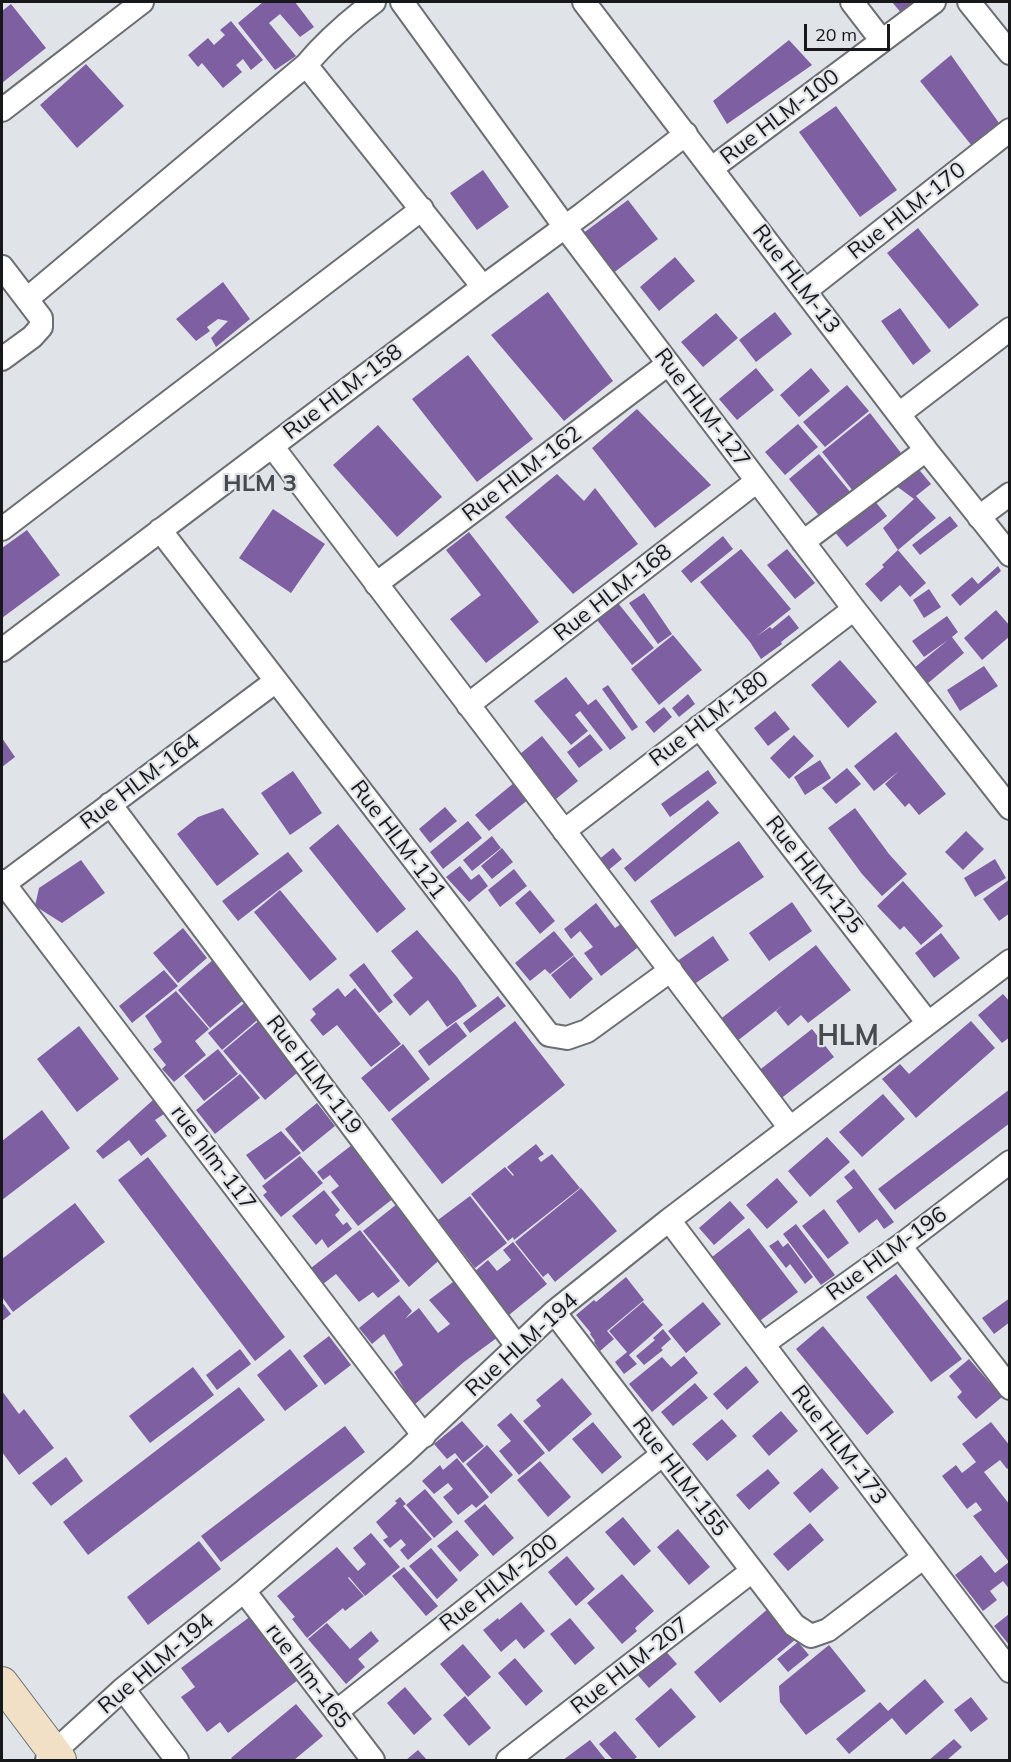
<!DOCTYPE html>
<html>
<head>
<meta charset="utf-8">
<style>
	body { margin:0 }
	#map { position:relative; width:1011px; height:1762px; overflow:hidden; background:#e0e4e9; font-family:Mulish,sans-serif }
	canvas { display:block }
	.frame { position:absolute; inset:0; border:3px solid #17181a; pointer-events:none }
	.scale { position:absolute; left:804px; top:24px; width:86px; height:27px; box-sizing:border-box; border:3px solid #17181a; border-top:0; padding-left:8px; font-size:18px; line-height:21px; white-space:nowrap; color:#17181a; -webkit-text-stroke:4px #e0e4e9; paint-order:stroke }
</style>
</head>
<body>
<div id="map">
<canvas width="1011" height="1762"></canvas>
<div class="frame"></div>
<div class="scale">20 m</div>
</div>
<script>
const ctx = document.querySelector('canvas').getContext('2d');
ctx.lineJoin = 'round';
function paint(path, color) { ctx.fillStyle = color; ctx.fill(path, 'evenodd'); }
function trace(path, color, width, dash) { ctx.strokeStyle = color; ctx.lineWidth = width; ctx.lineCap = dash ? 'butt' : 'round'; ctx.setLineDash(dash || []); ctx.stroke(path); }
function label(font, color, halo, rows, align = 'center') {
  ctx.font = font + ' Mulish,sans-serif'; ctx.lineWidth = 4.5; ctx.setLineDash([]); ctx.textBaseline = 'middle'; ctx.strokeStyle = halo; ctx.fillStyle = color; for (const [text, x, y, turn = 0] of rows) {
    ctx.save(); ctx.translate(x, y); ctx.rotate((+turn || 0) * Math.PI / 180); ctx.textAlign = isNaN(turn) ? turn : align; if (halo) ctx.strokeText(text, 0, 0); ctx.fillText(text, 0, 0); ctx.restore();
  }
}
paint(new Path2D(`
	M263 2H295L314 27 300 37 280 14 269 23 296 56 275 70 238 23Z
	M892 2H918L902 14Z
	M11 4 46 48 2 83V11Z
	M231 21 263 60 251 70 243 59 236 65 242 72 223 88 202 63 198 67 188 55 208 38 214 45 225 35 220 30Z
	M789 40 812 65 727 124 713 101Z
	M951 55 999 123 972 146 920 81Z
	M86 64 124 106 77 148 40 105Z
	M836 106 897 190 860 217 799 132Z
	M483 170 509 207 477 230 450 193Z
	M628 200 658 239 612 274 582 234Z
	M918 228 979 305 949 329 887 253Z
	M675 257 695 281 659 311 640 287Z
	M223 282 250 319 216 347 211 338 228 321 218 319 207 327 210 331 196 341 176 319Z
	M548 292 613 381 564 421 491 335Z
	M900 308 931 351 913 365 881 321Z
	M775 312 792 334 756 362 739 340Z
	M716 313 738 338 703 367 681 342Z
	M468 355 533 439 477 482 412 399Z
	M756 368 774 390 737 420 719 399Z
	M811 368 830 391 799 417 780 395Z
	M847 385 869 411 825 447 803 422Z
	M637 409 711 485 655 528 592 448Z
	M870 413 901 453 853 491 822 452Z
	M798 424 818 447 785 475 765 452Z
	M378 425 442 497 397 537 333 465Z
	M819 454 851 493 821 518 789 479Z
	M916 466 931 484 916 496 936 518 898 550 883 528 914 499 895 485Z
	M557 474 584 501 595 488 638 544 573 594 505 517Z
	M874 500 887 516 847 547 834 531Z
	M273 509 325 544 291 593 239 558Z
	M950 516 958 526 920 555 912 545Z
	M27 530 60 575 2 618V548Z
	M469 532 539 622 486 663 450 619 481 595 446 550Z
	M723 536 733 549 691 583 681 571Z
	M741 549 791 609 757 636 770 627 772 629 789 615 799 628 781 642 782 644 761 659 750 642 700 582Z
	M787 549 815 583 795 599 767 565Z
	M898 550 926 583 910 597 900 585 881 602 865 584 884 567 882 565Z
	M998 566 1001 571 960 606 951 595 972 577 978 584Z
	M929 589 941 607 924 618 913 600Z
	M644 593 672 634 658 644 629 603Z
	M618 603 654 648 632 665 597 620Z
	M996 610 1010 626V636L982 660 964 638Z
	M947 616 958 632 952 637 964 653 921 689 908 673 948 640 924 657 912 641Z
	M673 635 702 670 659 705 631 669Z
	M840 660 877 702 848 728 811 685Z
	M984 666 998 686 960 711 947 690Z
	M566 677 588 705 596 699 626 738 610 750 580 711 575 715 588 731 571 745 534 701Z
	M608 685 638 727 632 731 602 689Z
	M688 694 695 704 679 717 672 708Z
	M664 707 672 717 654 733 645 722Z
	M775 711 790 729 768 746 754 728Z
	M896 732 946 794 919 815 909 803 905 807 885 784 899 771 874 791 854 766Z
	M590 734 603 750 579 768 567 752Z
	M794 735 814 756 789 779 770 758Z
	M542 736 578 781 556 799 520 754Z
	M2 738 15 757 2 767Z
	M820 760 831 778 805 795 794 777Z
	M847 768 861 784 836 804 822 788Z
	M708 770 717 783 670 817 661 804Z
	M293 771 322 813 290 835 261 793Z
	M520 778 534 795 489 831 475 815Z
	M708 800 719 813 635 882 624 868Z
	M445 807 457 821 430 843 419 829Z
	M223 808 259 854 217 886 177 834 198 817Z
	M855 808 889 854 907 874 882 896 862 874 828 828Z
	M468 821 482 838 443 869 430 852Z
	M338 824 406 909 377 933 309 848Z
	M966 831 984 849 963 870 945 852Z
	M492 836 501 848 472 871 463 860Z
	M739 841 764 877 675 937 650 901Z
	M502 848 513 862 492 879 481 866Z
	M613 848 622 859 606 872 597 861Z
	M288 852 303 871 238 921 222 901Z
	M995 859 1006 878 975 897 964 878Z
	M81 860 105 893 62 923 35 906 39 888Z
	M460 866 471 880 479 874 488 886 469 902 446 877Z
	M514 869 527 886 500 907 488 890Z
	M1010 879V913L999 921 983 899Z
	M903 881 943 926 921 945 904 926 900 930 877 906Z
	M280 890 337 959 310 981 254 912Z
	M530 890 555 921 540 934 515 903Z
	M792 902 812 931 769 961 749 933Z
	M596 903 615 928 624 922 641 945 601 976 584 953 593 947 580 931 571 939 564 929Z
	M183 928 207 958 178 983 153 953Z
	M417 930 457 977 477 1006 447 1027 428 1000 410 1016 393 995 413 978 391 951Z
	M554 931 574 955 550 974 545 969 530 981 515 963Z
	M941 933 960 958 934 978 915 953Z
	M713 936 729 960 693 985 676 962Z
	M816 945 851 990 808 1023 801 1015 788 1026 776 1011 783 1005 736 1042 719 1020Z
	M574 956 593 979 570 999 551 975Z
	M214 959 246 998 210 1028 178 990Z
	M364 963 393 1002 379 1013 349 975Z
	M164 970 178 986 132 1023 119 1006Z
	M338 988 345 997 355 988 401 1044 371 1067 337 1025 323 1036 310 1020 316 1014 312 1009Z
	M176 991 209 1029 195 1041 206 1055 174 1082 162 1069 166 1065 153 1049 162 1042 145 1016Z
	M1003 994 1010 1002V1037L1002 1043 978 1015Z
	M498 996 506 1006 470 1033 463 1023Z
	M248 1000 262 1016 222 1050 208 1033Z
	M262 1018 304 1067 265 1100 223 1051Z
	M515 1021 565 1085 442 1184 391 1119Z
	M971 1021 995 1048 916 1118 882 1079 900 1064 909 1074Z
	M456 1022 467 1036 429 1066 418 1051Z
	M79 1026 119 1079 77 1112 37 1059Z
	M812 1029 834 1057 779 1100 757 1072Z
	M403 1044 430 1079 389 1112 361 1078Z
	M218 1049 238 1074 204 1101 184 1076Z
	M240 1074 260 1098 215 1134 196 1110Z
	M1010 1089V1123L895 1210 878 1189Z
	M883 1094 905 1119 862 1157 839 1132Z
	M153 1100 164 1114 155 1120 167 1136 141 1156 129 1140 103 1159 96 1151Z
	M317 1103 335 1126 303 1152 285 1129Z
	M42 1110 70 1148 2 1200V1141Z
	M281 1131 301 1153 265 1180 246 1155Z
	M827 1137 850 1162 810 1197 788 1171Z
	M357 1141 399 1194 358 1226 331 1192 339 1186 330 1175 323 1180 317 1172Z
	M536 1144 544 1154 538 1158 541 1162 552 1154 580 1188 514 1240 513 1237 508 1241 471 1194 505 1167 513 1176 514 1175 507 1167Z
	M300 1156 323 1183 281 1217 263 1195 267 1192 262 1186Z
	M148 1157 285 1337 255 1361 118 1180Z
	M854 1169 894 1222 884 1229 877 1219 859 1233 836 1201 853 1188 844 1177Z
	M777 1178 798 1202 767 1229 746 1205Z
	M581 1188 617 1231 555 1282 548 1273 543 1277 515 1242Z
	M324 1190 340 1210 335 1215 343 1225 347 1222 352 1229 328 1248 322 1239 316 1245 292 1216Z
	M470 1196 507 1243 475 1268 438 1220Z
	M402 1200 444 1256 409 1287 363 1231Z
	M730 1201 745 1218 714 1245 699 1228Z
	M75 1203 105 1242 13 1312 2 1297V1259Z
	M824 1209 849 1243 828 1259 802 1226Z
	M796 1224 835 1275 821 1285 783 1234Z
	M749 1228 798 1292 757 1323 707 1261Z
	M360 1230 400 1281 378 1298 373 1292 359 1302 336 1274 323 1284 311 1268Z
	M778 1240 783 1247 788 1243 813 1277 805 1284 790 1264 786 1268 769 1246Z
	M513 1242 547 1284 509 1315 474 1272 488 1260 497 1271 511 1260 503 1250Z
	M896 1274 962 1359 931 1382 866 1297Z
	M461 1276 498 1337 464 1362 414 1405 394 1372 403 1365 384 1334 372 1344 359 1328 399 1295 412 1311 405 1319 419 1308 438 1333 450 1324 429 1300Z
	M626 1277 644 1300 607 1331 614 1339 600 1351 594 1342 595 1341 590 1334 591 1333 576 1315 594 1300 596 1302Z
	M1010 1298V1322L994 1334 982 1318Z
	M2 1302 11 1314 2 1321Z
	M643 1302 663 1325 629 1355 637 1364 624 1374 615 1362 627 1352 609 1331Z
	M703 1302 721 1324 686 1353 668 1331Z
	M823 1326 894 1412 867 1435 796 1349Z
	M663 1329 671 1339 661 1348 663 1350 644 1365 636 1356 655 1340 653 1338Z
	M329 1336 351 1365 325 1385 303 1356Z
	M240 1349 251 1364 217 1390 206 1375Z
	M290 1349 318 1386 285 1411 257 1375Z
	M684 1356 698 1373 652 1412 629 1384 662 1357 671 1367Z
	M969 1359 1002 1397 976 1419 957 1397 962 1392 949 1376Z
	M746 1366 759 1382 727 1410 713 1394Z
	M193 1367 214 1395 150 1443 129 1416Z
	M562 1378 592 1414 549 1452 523 1421 541 1406 536 1400Z
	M695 1383 708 1398 673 1426 661 1412Z
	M239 1387 265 1420 88 1555 63 1522Z
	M2 1391 19 1414 24 1409 54 1448 19 1475 2 1452Z
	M781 1411 798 1431 769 1456 752 1436Z
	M511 1413 545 1453 519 1475 499 1451 511 1441 497 1425Z
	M722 1419 737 1436 707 1461 692 1444Z
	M462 1421 484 1446 463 1463 455 1453 447 1459 434 1444Z
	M593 1422 622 1457 602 1474 572 1439Z
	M991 1422 1010 1446V1467L1007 1469 1000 1460 984 1472 1010 1505 1008 1532 1010 1590 1003 1581 990 1591 997 1600 983 1611 955 1575 981 1555 995 1573 1009 1562 973 1516 982 1510 976 1502 967 1509 942 1476 956 1465 962 1473 976 1462 962 1444Z
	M345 1426 365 1452 221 1562 201 1536Z
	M487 1445 513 1475 491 1494 466 1464Z
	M66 1457 83 1481 51 1506 32 1483Z
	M457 1458 489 1497 476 1508 472 1504 458 1515 443 1497 453 1489 448 1483 434 1494 422 1481 440 1465 443 1470Z
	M540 1461 571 1497 548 1517 517 1480Z
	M822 1468 839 1488 810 1513 793 1493Z
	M768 1469 780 1483 749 1510 736 1495Z
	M425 1489 453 1522 434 1538 406 1505Z
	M400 1497 406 1504 403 1506 432 1539 408 1560 400 1550 406 1545 401 1539 390 1548 383 1540 388 1537 376 1522 397 1503 395 1501Z
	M485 1504 514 1538 493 1556 464 1521Z
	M623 1517 651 1551 634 1566 605 1532Z
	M810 1523 824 1540 788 1571 773 1554Z
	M678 1529 710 1567 689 1585 657 1547Z
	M457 1530 479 1555 460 1572 437 1546Z
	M371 1533 400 1567 365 1596 349 1577 348 1578 364 1596 345 1611 343 1608 307 1638 292 1619 295 1617 277 1596 337 1547 358 1571 366 1564 353 1548Z
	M199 1541 221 1569 148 1625 127 1597Z
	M431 1548 458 1580 437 1599 409 1566Z
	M567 1556 595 1589 576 1606 548 1572Z
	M404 1567 438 1606 426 1616 392 1576Z
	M622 1574 654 1611 635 1628 637 1631 622 1644 587 1603Z
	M521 1602 545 1631 524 1649 516 1639 501 1652 483 1630 498 1618 499 1620Z
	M769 1608 796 1639 720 1703 694 1672Z
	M1009 1614 1010 1616V1646L994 1626Z
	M251 1616 298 1680 228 1733 220 1722 207 1732 181 1697 195 1687 181 1668Z
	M570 1618 595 1648 575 1665 550 1634Z
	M327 1623 350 1649 371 1631 379 1641 358 1659 365 1667 346 1684 308 1639Z
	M798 1642 809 1655 788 1672 777 1659Z
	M463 1644 491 1677 468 1697 440 1664Z
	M829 1645 866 1691 806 1735 780 1702 779 1686Z
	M663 1648 677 1664 649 1688 635 1672Z
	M515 1658 543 1691 526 1706 498 1673Z
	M925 1679 944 1702 906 1735 892 1718 849 1754 836 1739 880 1702 888 1711Z
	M405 1687 432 1719 414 1735 387 1703Z
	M671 1688 696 1717 659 1748 635 1719Z
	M465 1696 491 1728 469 1746 443 1715Z
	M971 1697 988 1719 971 1732 954 1710Z
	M296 1704 323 1736 294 1760H233L231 1758Z
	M615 1731 637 1757 633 1760H613L599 1744Z
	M954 1739 962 1747 947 1760H929Z
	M590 1740 606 1760H563Z
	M418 1750 427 1760H406Z`), '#7e5fa2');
const street = new Path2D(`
	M402 2 565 227 854 609 1010 808
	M584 2 926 450 1010 555
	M852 2 882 41
	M969 2 1010 53
	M306 65 483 287
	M2 110 142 2
	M712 168 934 2
	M2 267 41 318V327L32 337 2 359
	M805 291 1010 130
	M27 299 306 65C326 41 349 21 374 2
	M899 414 1010 329
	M272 446 790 1128
	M979 517 1010 494
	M2 529 422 209
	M160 530 549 1035 567 1038 587 1031 671 970
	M803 542 926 450
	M376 584 668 364
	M2 650 483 287 584 213 686 134
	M468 705 757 481
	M699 727 928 1023
	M110 804 517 1346
	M564 831 854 609
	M2 881 424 1436
	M4 884 276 681
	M669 1220 1010 1671
	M900 1246 1010 1388
	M554 1312 794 1625 811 1636 828 1630 924 1557
	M763 1344 900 1246 1010 1162
	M244 1591 373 1760
	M123 1689 177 1760
	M336 1712 663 1454
	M47 1760 54 1752 123 1689 244 1591 402 1455 554 1312 669 1220 1010 961
	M508 1760 752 1571`);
const secondary = new Path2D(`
	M2 1683 60 1760`);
trace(street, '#6b6e73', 26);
trace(secondary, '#6b6e73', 34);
trace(street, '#fff', 22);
trace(secondary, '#f2e0c6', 32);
label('22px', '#17181a', '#e0e4e9', [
	["Rue HLM-100",780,117,-37],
	["Rue HLM-170",907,211,-38],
	["Rue HLM-13",796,279,53],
	["Rue HLM-158",343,392,-37],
	["Rue HLM-127",702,408,53],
	["Rue HLM-162",522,474,-37],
	["Rue HLM-168",613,593,-38],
	["Rue HLM-180",709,719,-37],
	["Rue HLM-164",140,782,-37],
	["Rue HLM-121",398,840,53],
	["Rue HLM-125",814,875,52],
	["Rue HLM-119",314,1075,53],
	["rue hlm-117",213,1158,53],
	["Rue HLM-196",887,1254,-36],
	["Rue HLM-194",522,1345,-42],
	["Rue HLM-173",839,1445,53],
	["Rue HLM-155",680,1477,53],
	["Rue HLM-200",499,1583,-38],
	["Rue HLM-194",156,1664,-40],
	["Rue HLM-207",630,1666,-38],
	["rue hlm-165",308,1676,53]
]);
label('bold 24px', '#474a4e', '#e0e4e9', [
	["HLM 3",260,484]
]);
label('bold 28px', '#474a4e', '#e0e4e9', [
	["HLM",848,1037]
]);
</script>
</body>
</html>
